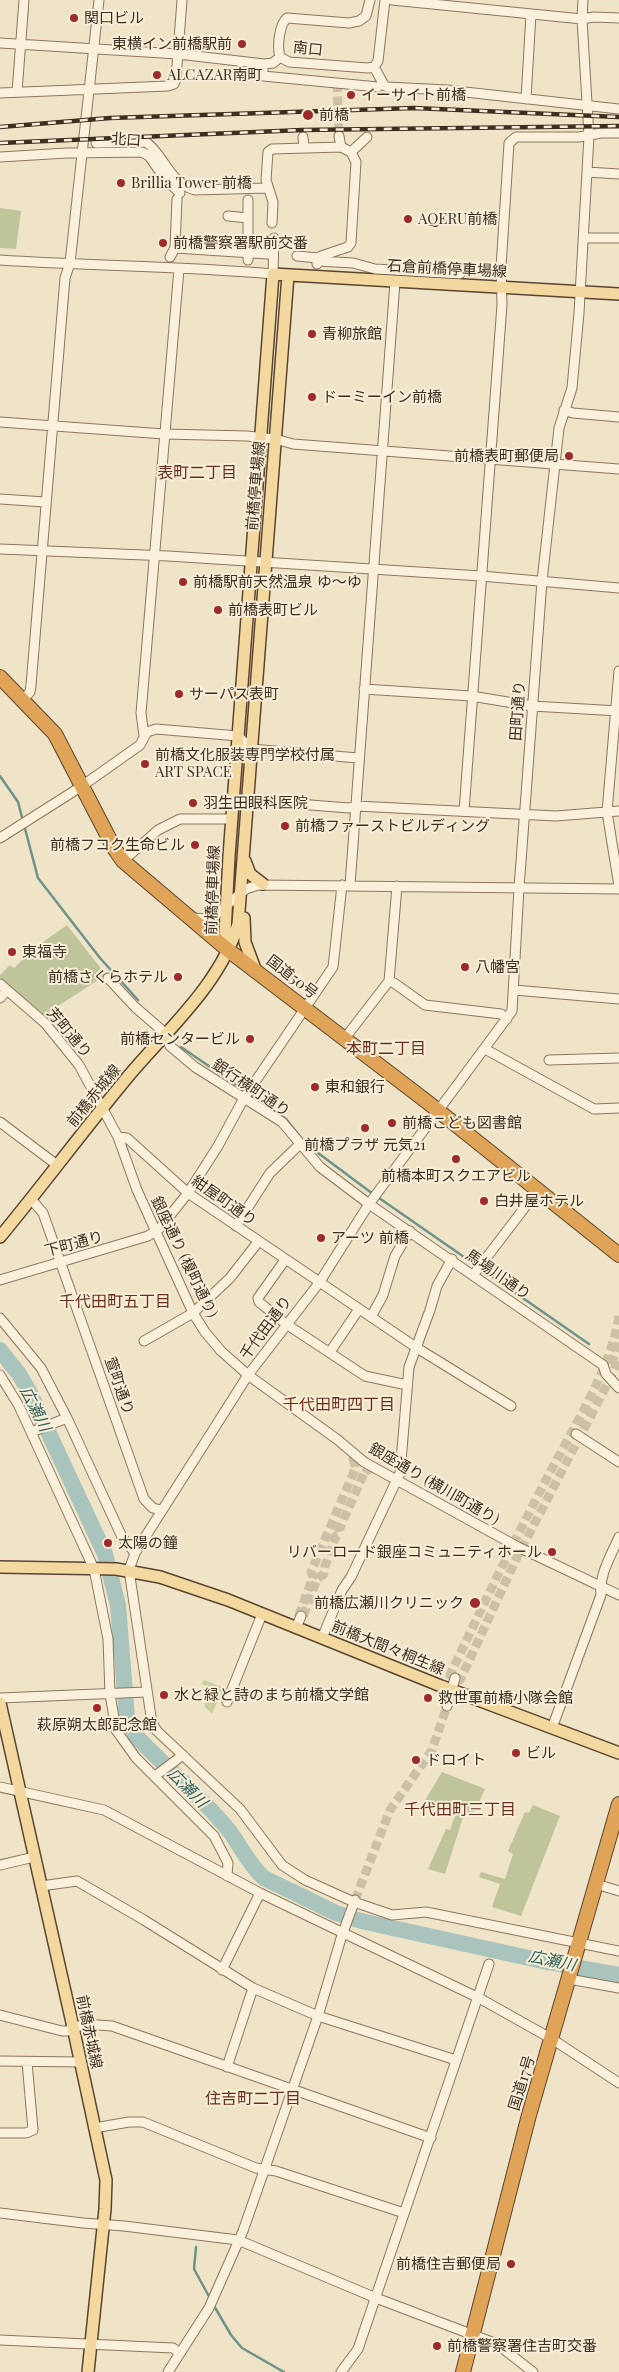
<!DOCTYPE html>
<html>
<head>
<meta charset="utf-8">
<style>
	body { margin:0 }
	canvas { display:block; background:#f0e4c8 }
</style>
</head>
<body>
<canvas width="619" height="2372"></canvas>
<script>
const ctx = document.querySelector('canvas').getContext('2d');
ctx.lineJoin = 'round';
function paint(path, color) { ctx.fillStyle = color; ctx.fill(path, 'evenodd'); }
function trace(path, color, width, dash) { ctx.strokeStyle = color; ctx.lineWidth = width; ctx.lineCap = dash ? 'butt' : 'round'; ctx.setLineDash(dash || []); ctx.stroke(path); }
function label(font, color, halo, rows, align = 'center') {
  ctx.font = font + ' "Playfair Display","Noto Sans JP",serif'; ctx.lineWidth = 4; ctx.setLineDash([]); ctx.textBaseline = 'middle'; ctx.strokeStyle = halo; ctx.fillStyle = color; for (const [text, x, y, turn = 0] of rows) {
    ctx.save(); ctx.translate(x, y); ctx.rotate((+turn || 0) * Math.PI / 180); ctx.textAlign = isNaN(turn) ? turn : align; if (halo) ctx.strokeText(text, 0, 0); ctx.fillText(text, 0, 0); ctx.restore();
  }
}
paint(new Path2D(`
	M204 1680 226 1689 224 1701 218 1700 212 1714 204 1706 211 1688 202 1684Z`), '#c9cf9b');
paint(new Path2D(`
	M0 208 21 211 16 249 0 248Z
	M67 925 106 975 44 1015 0 978V975L10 965 14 968 36 947Z
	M442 1772 485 1789 473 1816 464 1814 445 1874 428 1869 446 1829 450 1830 455 1816 435 1806 433 1809 423 1804Z
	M533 1805 560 1816 521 1916 492 1907 500 1884 479 1877 481 1872 505 1879 513 1854 508 1851 525 1812 529 1813Z`), '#bfc49a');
trace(new Path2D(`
	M0 776 18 802 38 878 100 958 138 1000
	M181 1047 286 1119 306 1144 369 1191 477 1266
	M481 1269 589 1344
	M196 2247 194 2269 211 2300
	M213 2304 231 2335 242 2348 284 2372`), '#6f938a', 2.5);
trace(new Path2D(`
	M0 1350 19 1374 30 1393 105 1554 118 1605 127 1718 137 1737C166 1768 200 1795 227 1828 240 1844 248 1864 264 1878L336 1913 361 1921 547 1962 619 1975`), '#a9c4bc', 16);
trace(new Path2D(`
	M337 83 339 136
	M619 1316C611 1369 572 1430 547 1478 513 1543 481 1609 450 1675L460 1680 518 1555 610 1379 619 1358
	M611 1364 619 1343
	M353 1459 369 1470 365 1471 339 1530 340 1534 336 1536 325 1566 324 1574 317 1579 303 1617 299 1615 313 1577 311 1572 356 1467Z
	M355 1900 390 1810 432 1750 447 1706`), '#ccc0a6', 9, [9, 4.5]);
const minor = new Path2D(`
	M370 0 366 16 359 21 349 23 287 18C279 25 277 47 280 57L289 62 368 68 374 67 378 61 385 0
	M392 0 582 19 589 136 579 313 572 388 559 428 542 581 519 888 512 1011 369 1204 319 1283 248 1375 135 1553 129 1570 152 1723 157 1731 240 1809 282 1865 305 1880 354 1902 392 1915 426 1912 619 1951
	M583 0 582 19 594 17 619 18
	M0 43 178 54 264 64 273 63 280 57
	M374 67 384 85 387 87 447 90 619 109
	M263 70V76L378 87
	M17 92 24 0
	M0 93 168 86 174 84 176 79 182 0
	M526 99 531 14
	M339 136 341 147
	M303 137 304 148
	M96 143 146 142C165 156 169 183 195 190L268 188
	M351 152 367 137
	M0 157 67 153 142 152 149 156 165 179 180 193
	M587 172 619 174
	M248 200V260
	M228 216 248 218
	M272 223 273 202 266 180 268 152 272 149 341 147 351 152 356 162 351 243 348 247 321 256 318 258 317 264
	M584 238H619
	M175 248 177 199
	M297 256 318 258
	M170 257 175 248 268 254
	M0 260C91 266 182 266 273 274L274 238
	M318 261 353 263 375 269 460 274
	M564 410 573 413 619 417
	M0 422 164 434 247 436 275 439 293 444 619 469
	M0 499 45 502
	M0 549 168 556 481 576 619 588
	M619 671 607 812 619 886
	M364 689 471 696 532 706 619 711
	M23 700 30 692 31 685 65 278 70 263 99 0
	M144 736 141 713 179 269
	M247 800 349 808 356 806 556 816 619 811
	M464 811 502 305 501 267 509 143 516 137H579L601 133H619
	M0 838 82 786 140 745 147 732 156 729 238 736 251 749 358 758
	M123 861 158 830 180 819H232
	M350 885 395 282
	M192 918 210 919 246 889 258 885 619 889
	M108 978 135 1007 165 1033 170 1046 195 1067 282 1122 320 1167 369 1204 603 1365 606 1374 619 1388
	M389 981 394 983 425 1005 501 1014 507 1019
	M0 984 45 1023 79 1065 118 1137 137 1190 193 1313 205 1332 221 1351 248 1375 338 1440 364 1462 518 1547 619 1595
	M514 990 619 999
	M0 998 7 990
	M345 1038 389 981 397 886
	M485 1049 594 1109 619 1108
	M549 1060 619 1058
	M0 1122 57 1165
	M118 1137 127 1138 188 1193 417 1348 511 1406
	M31 1199 43 1213 144 1499 153 1508 161 1510
	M236 1226 270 1173 299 1145
	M285 1260 258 1298 259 1302 286 1324 365 1376 407 1385
	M474 1274 538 1190
	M0 1280 148 1236 160 1228 188 1193 218 1146 244 1098 333 967 342 885
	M371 1317 383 1295 395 1256 410 1231
	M0 1318 41 1368 67 1418 122 1537 135 1553
	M144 1341 193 1313 230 1278 258 1242
	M330 1352 359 1309
	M0 1375 19 1406 94 1569 108 1639 110 1694 116 1730 136 1758 214 1836 228 1863 227 1876
	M31 1432 67 1418
	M576 1434 619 1462
	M296 1628 301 1616
	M322 1638 342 1590 351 1577 400 1473 409 1367 430 1310 437 1286 452 1259
	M0 1698 146 1692
	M227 1702 262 1614
	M447 1706 455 1678
	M552 1728 601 1595C599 1574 611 1556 619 1537
	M155 1776 183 1755
	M0 1787 104 1810 260 1893 479 1998 552 2039 619 2083
	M0 1865 34 1857
	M596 1884 619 1891
	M41 1886 77 1881 144 1920 253 1988 318 2016 456 2060
	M222 1970 260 1893
	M569 1979 619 1988
	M0 2015 62 2031H67L84 2024 112 2026 431 2138
	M0 2061 80 2062
	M227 2067 253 1988
	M94 2128 129 2122H143L256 2168 276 2171 404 2213
	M0 2133H26L33 2130 27 2062
	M0 2213 83 2223 124 2226 238 2240 376 2298 497 2344 533 2372
	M0 2340 173 2348 179 2353
	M168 2372 209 2308 243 2231 318 2016 342 1935 355 1900
	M341 2372 358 2349 489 1964`);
const major = new Path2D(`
	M245 861 250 874 263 884
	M244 918 245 942 255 969
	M228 950 225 933 229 856 273 274 619 294
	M0 1237C43 1185 83 1131 126 1079 165 1032 221 984 238 924L288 275
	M0 1567 116 1569 160 1577 228 1600 441 1686 619 1753
	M0 1703 73 2027 106 2180 105 2209 88 2372`);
const highway = new Path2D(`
	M0 677 55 734 114 848 123 861 228 950 426 1101 619 1255
	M463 2372 529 2115 619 1804`);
trace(minor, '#8d765c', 11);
trace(major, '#5b4430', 14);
trace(highway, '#5b4430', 16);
trace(minor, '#faf1dc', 9);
trace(major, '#f3d9a0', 11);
trace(highway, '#e0a458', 14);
const rail = new Path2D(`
	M0 127 110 118 414 108 619 117
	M0 143 302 130 619 126`);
trace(rail, '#3d2e20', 4.5);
trace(rail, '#f7eed8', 2.5, [8]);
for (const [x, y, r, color] of [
	[74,18,5,"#9e2a2b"],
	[242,44,5,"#9e2a2b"],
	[157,75,5,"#9e2a2b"],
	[351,95,5,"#9e2a2b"],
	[308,115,6,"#9e2a2b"],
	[121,183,5,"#9e2a2b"],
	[408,219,5,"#9e2a2b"],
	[163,243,5,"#9e2a2b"],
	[312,334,5,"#9e2a2b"],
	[312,397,5,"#9e2a2b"],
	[569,456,5,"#9e2a2b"],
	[183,582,5,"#9e2a2b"],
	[218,610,5,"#9e2a2b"],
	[179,694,5,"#9e2a2b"],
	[145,764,5,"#9e2a2b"],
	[193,803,5,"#9e2a2b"],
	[285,826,5,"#9e2a2b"],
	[195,845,5,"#9e2a2b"],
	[12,952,5,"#9e2a2b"],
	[465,967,5,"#9e2a2b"],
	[178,977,5,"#9e2a2b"],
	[250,1039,5,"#9e2a2b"],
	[315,1087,5,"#9e2a2b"],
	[392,1123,5,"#9e2a2b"],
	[365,1128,5,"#9e2a2b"],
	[456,1159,5,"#9e2a2b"],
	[484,1201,5,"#9e2a2b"],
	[321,1238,5,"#9e2a2b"],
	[108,1543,5,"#9e2a2b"],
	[552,1552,5,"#9e2a2b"],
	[475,1603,6,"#9e2a2b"],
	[164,1695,5,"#9e2a2b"],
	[428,1698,5,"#9e2a2b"],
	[97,1708,5,"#9e2a2b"],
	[516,1753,5,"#9e2a2b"],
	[416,1760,5,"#9e2a2b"],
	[511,2264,5,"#9e2a2b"],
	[437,2346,5,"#9e2a2b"]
]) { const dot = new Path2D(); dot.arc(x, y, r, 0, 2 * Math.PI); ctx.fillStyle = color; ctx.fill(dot); trace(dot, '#f7eed8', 2); }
label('15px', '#3d2e20', '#f7eed8', [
	["関口ビル",84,18],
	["東横イン前橋駅前",232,44,"right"],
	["ALCAZAR南町",167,75],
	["イーサイト前橋",361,95],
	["前橋",319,115],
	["Brillia Tower 前橋",131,183],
	["AQERU前橋",418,219],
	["前橋警察署駅前交番",173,243],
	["青柳旅館",322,334],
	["ドーミーイン前橋",322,397],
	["前橋表町郵便局",559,456,"right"],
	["前橋駅前天然温泉 ゆ～ゆ",193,582],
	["前橋表町ビル",228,610],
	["サーパス表町",189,694],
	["前橋文化服装専門学校付属",155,755],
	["ART SPACE",155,772],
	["羽生田眼科医院",203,803],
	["前橋ファーストビルディング",295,826],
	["前橋フコク生命ビル",185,845,"right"],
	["東福寺",22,952],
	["八幡宮",475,967],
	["前橋さくらホテル",168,977,"right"],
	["前橋センタービル",240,1039,"right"],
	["東和銀行",325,1087],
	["前橋こども図書館",402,1123],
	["前橋プラザ 元気21",365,1145,"center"],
	["前橋本町スクエアビル",456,1176,"center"],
	["白井屋ホテル",494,1201],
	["アーツ 前橋",331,1238],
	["太陽の鐘",118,1543],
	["リバーロード銀座コミュニティホール",542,1552,"right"],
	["前橋広瀬川クリニック",464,1603,"right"],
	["水と緑と詩のまち前橋文学館",174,1695],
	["救世軍前橋小隊会館",438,1698],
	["萩原朔太郎記念館",97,1725,"center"],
	["ビル",526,1753],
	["ドロイト",426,1760],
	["前橋住吉郵便局",501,2264,"right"],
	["前橋警察署住吉町交番",447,2346]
], 'left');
label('15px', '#3d2e20', '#f7eed8', [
	["南口",308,49,6],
	["北口",126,140,4],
	["石倉前橋停車場線",447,269,3],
	["前橋停車場線",256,486,-85],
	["田町通り",518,711,-86],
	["前橋停車場線",213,890,-88],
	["国道50号",292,977,38],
	["芳町通り",69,1033,50],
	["銀行横町通り",251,1088,34],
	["前橋赤城線",94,1096,-51],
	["紺屋町通り",224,1201,35],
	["下町通り",74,1244,-15],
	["銀座通り (榎町通り)",184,1257,64],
	["馬場川通り",498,1275,35],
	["千代田通り",266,1328,-53],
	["萱町通り",119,1386,71],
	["銀座通り (横川町通り)",434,1484,30],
	["前橋大間々桐生線",388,1648,22],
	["前橋赤城線",89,2032,78],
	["国道17号",522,2083,-73]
]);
label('16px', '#6b2e1e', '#f7eed8', [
	["表町二丁目",197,473],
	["本町二丁目",386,1049],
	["千代田町五丁目",115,1302],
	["千代田町四丁目",339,1405],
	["千代田町三丁目",460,1810],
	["住吉町二丁目",253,2099]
]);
label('italic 16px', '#2f5d5a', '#f7eed8', [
	["広瀬川",35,1409,63],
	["広瀬川",187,1788,45],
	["広瀬川",552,1961,12]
]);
</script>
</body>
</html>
